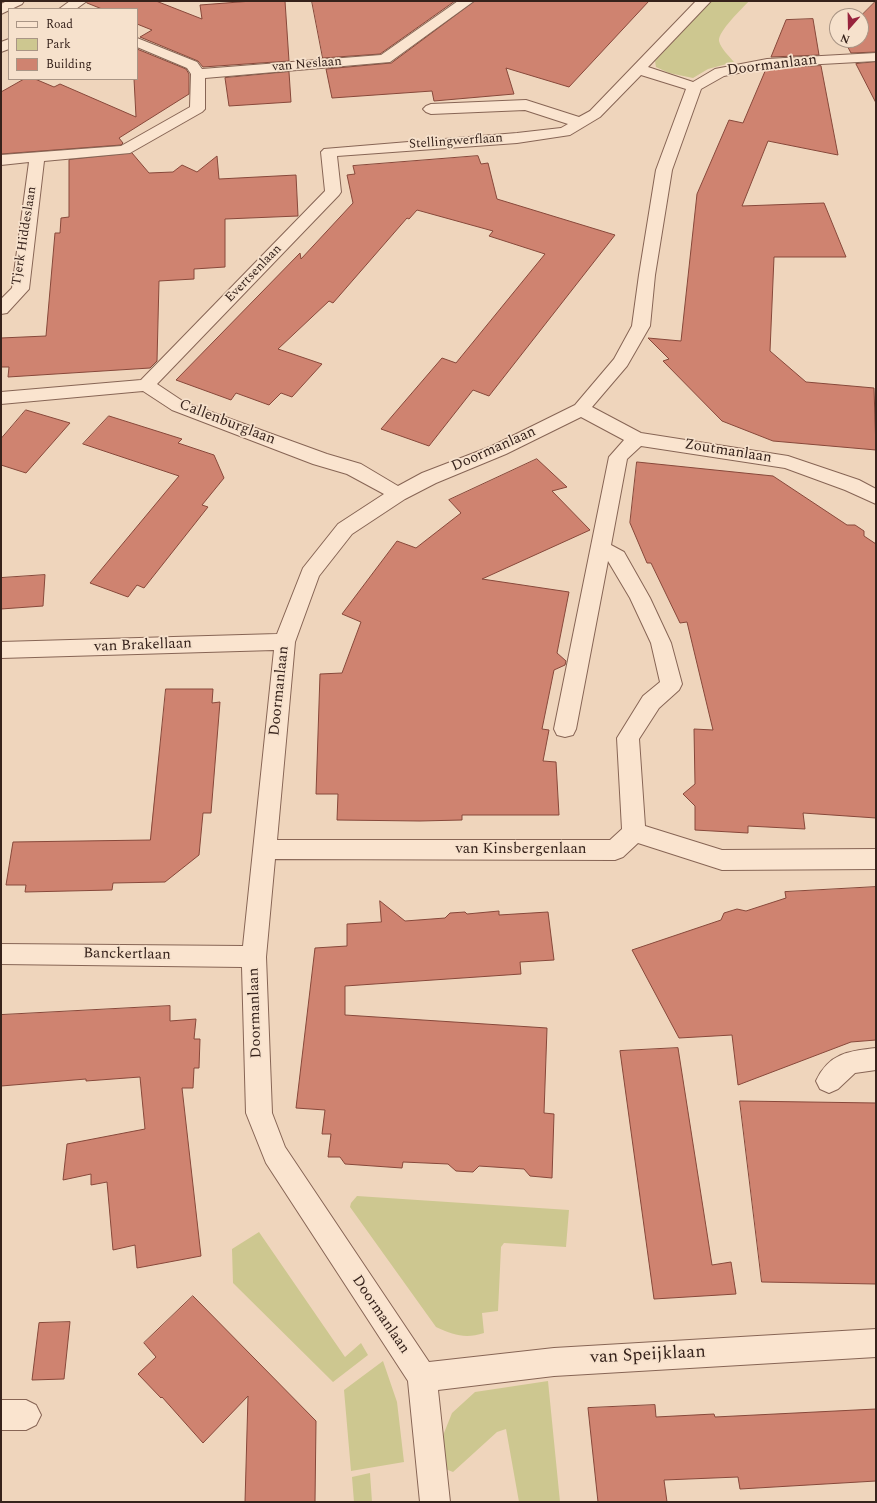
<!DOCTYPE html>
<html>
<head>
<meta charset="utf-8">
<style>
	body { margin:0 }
	#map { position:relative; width:877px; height:1503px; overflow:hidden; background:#efd5bc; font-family:Spectral,serif }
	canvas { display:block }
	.frame { position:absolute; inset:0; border:2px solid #36221b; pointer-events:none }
	.legend { position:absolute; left:8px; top:8px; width:130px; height:72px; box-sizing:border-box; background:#f6e1cc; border:1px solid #a99585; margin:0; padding:5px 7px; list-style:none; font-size:12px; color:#36221b }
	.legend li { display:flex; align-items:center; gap:8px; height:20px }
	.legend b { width:20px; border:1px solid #a99585 }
	.north { position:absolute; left:829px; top:8px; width:40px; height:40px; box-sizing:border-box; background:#f6e1cc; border:1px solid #a99585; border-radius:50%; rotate:200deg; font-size:11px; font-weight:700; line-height:16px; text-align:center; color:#36221b }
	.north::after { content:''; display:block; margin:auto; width:14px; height:18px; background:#98233d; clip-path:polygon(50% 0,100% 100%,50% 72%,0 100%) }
</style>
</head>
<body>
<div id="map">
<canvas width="877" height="1503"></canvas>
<div class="frame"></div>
<ul class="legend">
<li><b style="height:5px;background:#fae4cf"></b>Road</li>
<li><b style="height:11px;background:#cdc790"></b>Park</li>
<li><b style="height:11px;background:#cf8370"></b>Building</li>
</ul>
<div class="north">N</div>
</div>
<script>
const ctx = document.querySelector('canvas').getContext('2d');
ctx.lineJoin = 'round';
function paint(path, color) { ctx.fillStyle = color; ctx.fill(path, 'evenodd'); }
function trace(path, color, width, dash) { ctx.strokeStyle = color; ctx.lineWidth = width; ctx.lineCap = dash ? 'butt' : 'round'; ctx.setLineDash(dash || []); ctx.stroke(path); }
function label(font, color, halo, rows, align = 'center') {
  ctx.font = font + ' Spectral,serif'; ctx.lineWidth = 3.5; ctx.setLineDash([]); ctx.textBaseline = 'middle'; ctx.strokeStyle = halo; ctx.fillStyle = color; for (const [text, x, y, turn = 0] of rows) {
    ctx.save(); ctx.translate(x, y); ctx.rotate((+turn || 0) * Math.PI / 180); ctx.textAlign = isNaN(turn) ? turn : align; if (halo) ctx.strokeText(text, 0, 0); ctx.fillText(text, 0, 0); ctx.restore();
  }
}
paint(new Path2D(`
	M711 1H749C742 9 718 31 719 41 721 49 729 56 734 62L708 69 693 78 669 73 656 67 655 61Z
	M357 1196 569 1210 566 1247 504 1243 501 1247 498 1311 482 1313 484 1333C465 1339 454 1335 436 1327L350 1207 351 1203Z
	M259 1232 345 1357 361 1343 368 1355 333 1382 233 1283 232 1249Z
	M383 1361 397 1402 404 1462 351 1471 344 1390Z
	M548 1381 560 1502H519L506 1429 497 1432 453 1472 443 1468 442 1452 444 1433 452 1413 475 1392Z
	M370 1473 372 1502H354L352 1477Z`), '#cdc790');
const building = new Path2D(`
	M88 1H156L202 19 200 5 252 1H285L289 61 203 67 198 61 140 37 152 30 137 24V9H102L87 3Z
	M312 1H455L380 54 323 58Z
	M475 1H649L569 87 506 68 514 94 434 101 432 91 332 98 326 69 391 63Z
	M876 1V52L851 53 844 40H861V16Z
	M813 19 819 55 771 57 786 20Z
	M137 49 186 69 189 74V94L119 138 123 143 121 145 1 154V92L24 79H35L54 87 60 84 136 117 134 79H137Z
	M876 62V103L856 64Z
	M821 66 838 155 768 141 742 206 824 203 846 257H774L770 351 806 382 874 388 876 450 773 441 722 421 663 361 669 359 648 338 681 341 697 194 729 120 743 123 766 69Z
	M289 72 291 102 229 106 225 78Z
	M132 153 149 173 173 172 182 165 197 172 217 156 219 179 296 175 298 216 225 219V267L194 269V279L159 281 157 361 150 368 8 377 9 367H1V338L46 336 55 233H60L61 218 69 217V160Z
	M478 156 481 164 488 163 497 199 615 235 489 396 473 390 429 446 381 429 442 358 456 363 545 254 489 236 493 231 417 210 409 219 407 218 333 303 329 301 278 349 322 364 292 397 281 393 269 405 236 393 231 400 176 380 300 253 301 259 353 203 347 175 355 174 353 166Z
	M26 410 70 423 26 473 1 465V439Z
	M109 416 182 439 178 443 214 455 224 478 202 505 208 507 144 588 137 585 128 597 90 583 179 476 83 444Z
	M537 459 567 487 552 491 590 530 482 579 569 592 557 653 566 661 565 665 554 670 542 729 549 730 543 761 556 762 559 815H462V820L420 821 337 820 338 794H316L320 674 342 673 361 622 342 614 397 541 416 548 461 513 449 500Z
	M637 462 773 476 847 525H855L864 531V536L876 544V818L803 813 805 829 748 826V833L695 830V806L683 794 695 784 694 729 713 730 687 622 680 623 651 563H647L630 523Z
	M45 575 43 606 1 609V578Z
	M166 689H213L212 703 220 702 211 813H203L199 855 165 882 113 883 112 890 25 892 26 885H6L13 842 150 840Z
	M876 887V1040L851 1042 738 1085 732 1035 679 1038 632 950 721 920 724 913 737 909 746 911 786 898 785 892Z
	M380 901 405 921 445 918 450 913 465 912 467 914 499 911V915L548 912 554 960 520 962 521 974 345 986V1015L547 1028 544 1113 554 1114 552 1178 530 1176 524 1169 479 1166 473 1172 456 1171 448 1164 403 1162 402 1168 345 1164 340 1157H328L331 1134H322L325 1110 296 1108 315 948 347 946V924L381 922Z
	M170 1006V1021L196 1019 194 1039H200L199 1068H194L193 1088H182L201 1256 137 1268 135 1245 113 1250 107 1182 91 1185V1174L63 1180 67 1144 145 1129 140 1077 86 1081V1079L1 1086V1015Z
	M678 1048 712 1265 731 1262 736 1294 654 1299 620 1051Z
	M740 1101 876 1103V1284L762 1282Z
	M193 1296 316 1421 315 1502H245L248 1396 203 1443 162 1397 161 1398 138 1374 156 1357 144 1343Z
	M70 1322 64 1379 32 1380 39 1323Z
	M655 1405 656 1417 714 1414 715 1417 876 1409V1481L740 1489 738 1477 664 1480 667 1502H598L588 1408Z`);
paint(building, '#cf8370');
trace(building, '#87483a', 1);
const minor = new Path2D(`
	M7 1H24L22 4 1 14V4Z
	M70 1H87L76 9H59Z
	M458 1H474L390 62 205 78V109L202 112 130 153 44 161 29 289 7 313 1 314V299L12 288 29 162 1 165V155L121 146 190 107 191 74 187 68 137 47V38L197 62 202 69 381 55Z
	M696 1H711L648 67 693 82 715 69 767 59 876 53V61L767 67 724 76 701 89 672 170 655 275 650 326 627 366 592 407 641 433 788 456 859 480 876 489V504L845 490 785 468 641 446 627 459 611 545 624 552 650 598 671 643 682 684 679 690 659 708 639 739 645 826 722 850 876 849V869L722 870 638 843 623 857 615 860 275 859 266 957 272 1113 285 1147 429 1362 554 1348 876 1329V1357L554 1376 438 1390 450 1502H420L408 1381 266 1163 246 1113 242 967 1 964V944L243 946 274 650 1 658V642L277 634 303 568 338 524 384 494 347 474 313 464 172 410 143 391 1 404V392L141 380 325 191 321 152 324 149 517 133 561 128 568 124 525 110 431 114 426 112 423 109 426 106 431 104 526 100 579 117 590 111ZM641 75 686 89 656 170 639 275 632 326 614 359 575 405 492 446 422 473 398 486 361 464 327 454 184 402 157 384 339 195 341 192 337 156 517 143 570 135 600 117ZM581 417 624 440 609 457 554 729 557 735 565 737 573 735 576 729 608 561 630 598 651 643 660 682 643 696 617 738 622 829 610 840H277L295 642 319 576 352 534 405 499 436 483 506 454Z
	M9 39V49L1 52V42Z
	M876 1048V1070L855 1073 838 1089 829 1093 820 1089 816 1081C829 1053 849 1051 876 1048Z
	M1 1400H26L36 1405 41 1415 36 1425 26 1430H1Z`);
trace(minor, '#876555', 2);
paint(minor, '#fae4cf');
label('13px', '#36221b', '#f6e1cc', [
	["van Neslaan",307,65,-5],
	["Stellingwerflaan",456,142,-4],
	["Tjerk Hiddeslaan",25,236,-81],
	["Evertsenlaan",254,274,-46]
]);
label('15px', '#36221b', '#f6e1cc', [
	["Doormanlaan",772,66,-7],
	["Callenburglaan",227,423,21],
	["Doormanlaan",494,450,-24],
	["Zoutmanlaan",728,452,9],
	["van Brakellaan",143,646,-2],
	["Doormanlaan",280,691,-84],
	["van Kinsbergenlaan",521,850],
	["Banckertlaan",127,955,1],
	["Doormanlaan",256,1013,-92],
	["Doormanlaan",380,1315,56]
]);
label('18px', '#36221b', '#f6e1cc', [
	["van Speijklaan",648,1356,-3]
]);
</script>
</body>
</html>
